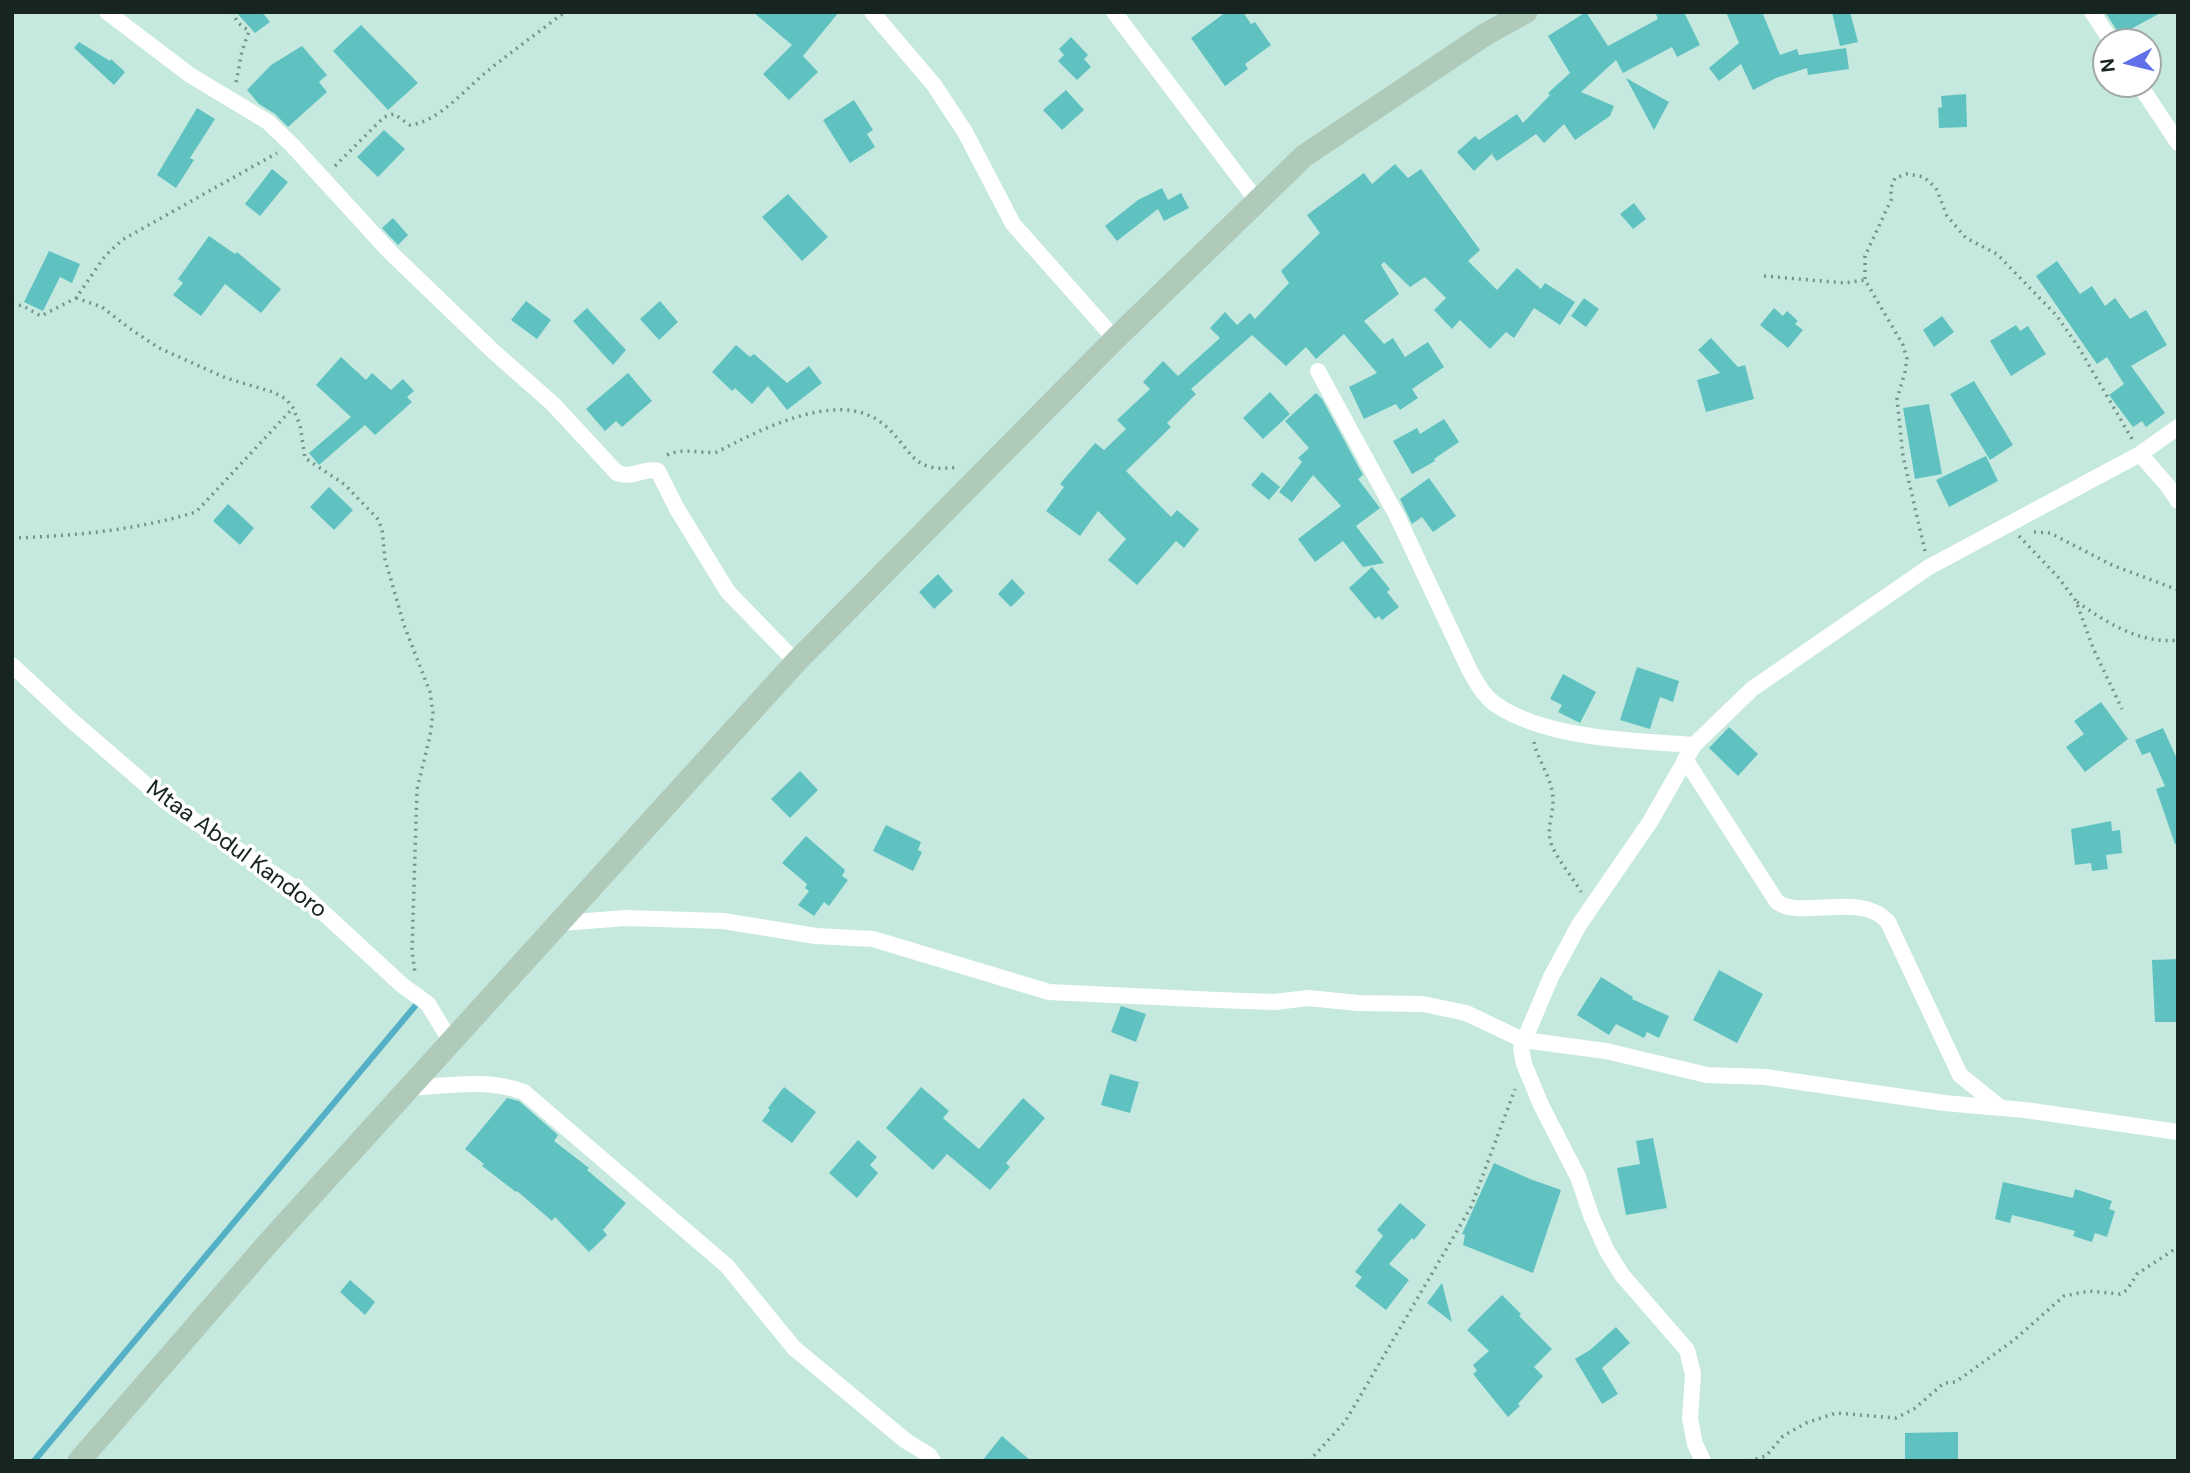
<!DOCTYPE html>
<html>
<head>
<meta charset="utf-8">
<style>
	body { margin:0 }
	#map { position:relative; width:2190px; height:1473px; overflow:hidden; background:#c5e9de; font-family:"DM Sans",sans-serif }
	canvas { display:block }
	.frame { position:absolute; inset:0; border:14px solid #172521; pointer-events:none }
	.north { position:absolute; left:2092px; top:28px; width:70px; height:70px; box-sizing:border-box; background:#fff; border:2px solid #a2a8a6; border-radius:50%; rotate:263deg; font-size:19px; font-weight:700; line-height:28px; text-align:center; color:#172521 }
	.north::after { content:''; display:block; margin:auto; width:24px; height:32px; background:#5f70e8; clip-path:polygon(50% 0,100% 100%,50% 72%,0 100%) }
</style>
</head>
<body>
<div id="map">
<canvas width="2190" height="1473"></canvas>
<div class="frame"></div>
<div class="north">N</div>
</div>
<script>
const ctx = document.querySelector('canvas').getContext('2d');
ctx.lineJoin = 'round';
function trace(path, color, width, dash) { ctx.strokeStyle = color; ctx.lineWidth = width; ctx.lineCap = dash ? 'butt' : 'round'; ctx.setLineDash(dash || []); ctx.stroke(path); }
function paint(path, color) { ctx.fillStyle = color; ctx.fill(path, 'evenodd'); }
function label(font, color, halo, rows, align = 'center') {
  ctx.font = font + ' "DM Sans",sans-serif'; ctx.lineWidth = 7; ctx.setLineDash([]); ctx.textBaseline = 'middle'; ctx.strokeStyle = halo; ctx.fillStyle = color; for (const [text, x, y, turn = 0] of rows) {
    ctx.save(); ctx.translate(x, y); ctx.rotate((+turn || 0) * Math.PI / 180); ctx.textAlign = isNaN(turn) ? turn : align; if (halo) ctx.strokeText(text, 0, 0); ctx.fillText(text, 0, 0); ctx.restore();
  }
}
trace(new Path2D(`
	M34 1461 416 1005`), '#53b0c5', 6);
paint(new Path2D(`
	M236 12H262L270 22 255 33Z
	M753 12H839L803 56 818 72 789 100 763 74 792 45Z
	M1226 12H1243L1251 24 1255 22 1271 45 1245 64 1248 69 1225 86 1191 38Z
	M1586 12 1608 46 1658 19 1655 12H1684L1700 45 1677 57 1672 47 1623 73 1616 60 1581 92 1614 106 1610 116 1575 140 1564 124 1544 143 1536 134 1497 161 1492 155 1494 152 1474 171 1457 152 1475 136 1479 140 1517 114 1523 123 1550 95 1548 93 1570 73 1548 36Z
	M1726 12H1762L1780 55 1797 49 1799 55 1846 48 1849 69 1808 75 1807 68 1776 78 1753 90 1741 64 1719 81 1709 68 1739 43Z
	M1832 12H1850L1858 42 1840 46Z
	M2105 12H2162L2120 35Z
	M361 25 418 83 388 110 333 51Z
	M1071 37 1088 55 1084 59 1091 67 1077 80 1058 61 1064 55 1059 49Z
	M79 42 110 61 111 59 125 72 114 85 74 48Z
	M302 46 327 75 319 82 327 92 288 127 275 114 259 104 247 90 271 65Z
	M1626 78 1669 102 1654 130Z
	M1066 90 1084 110 1062 130 1043 110Z
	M1966 94 1967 127 1939 128 1938 108 1942 107 1941 96Z
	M854 100 873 130 867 134 875 147 850 163 823 120Z
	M197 108 215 119 190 158 194 160 176 188 157 175Z
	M384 130 405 149 378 177 357 157Z
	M1395 164 1408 178 1421 169 1480 250 1468 261 1497 290 1517 268 1541 289 1545 283 1575 302 1560 325 1534 308 1514 338 1506 332 1490 349 1460 320 1452 329 1434 310 1446 298 1425 277 1410 287 1384 262 1381 265 1399 294 1364 321 1384 344 1393 338 1405 357 1428 342 1444 367 1412 389 1418 398 1400 410 1396 404 1364 419 1349 387 1377 373 1344 334 1316 359 1306 347 1286 366 1252 335 1191 389 1196 394 1167 423 1171 427 1126 471 1171 517 1177 510 1199 529 1184 548 1176 541 1137 585 1108 560 1126 539 1098 511 1080 536 1046 511 1064 487 1060 484 1095 443 1104 450 1126 429 1117 420 1150 389 1143 382 1163 361 1178 376 1220 338 1210 328 1225 312 1237 325 1250 313 1255 319 1289 283 1281 271 1320 233 1307 215 1364 173 1372 184Z
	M272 169 288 182 260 216 245 204Z
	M1162 188 1168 200 1181 193 1189 208 1164 221 1158 209 1117 241 1105 226 1138 200Z
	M788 194 828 237 802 261 762 217Z
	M1634 203 1646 219 1633 229 1620 214Z
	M393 218 408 235 398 245 382 228Z
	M209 236 235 254 237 252 281 289 261 313 225 284 201 316 173 295 183 283 178 279Z
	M49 251 80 264 72 283 60 277 43 311 24 302Z
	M2057 261 2080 294 2092 286 2105 306 2115 298 2130 319 2146 310 2167 345 2131 366 2165 413 2146 427 2142 421 2133 427 2109 395 2124 384 2107 357 2097 364 2036 276Z
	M1584 298 1599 309 1586 327 1571 316Z
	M526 301 551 320 537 339 511 320Z
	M660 301 678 322 659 340 640 319Z
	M587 308 626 350 613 365 573 321Z
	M1774 308 1783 316 1787 311 1798 321 1795 324 1803 330 1788 348 1760 325Z
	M1942 316 1954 332 1934 347 1923 330Z
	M2016 325 2020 331 2028 326 2046 354 2011 376 1990 341Z
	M1711 338 1738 367 1745 365 1754 399 1706 412 1697 380 1720 373 1698 350Z
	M736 345 750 357 754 354 787 383 809 366 822 383 787 410 768 386 752 404 735 388 732 391 712 372Z
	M341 357 366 380 372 373 391 390 403 379 414 391 407 397 412 402 375 435 365 425 319 465 309 453 351 417 316 385Z
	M628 373 652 401 622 427 616 421 605 431 586 409Z
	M1974 381 2013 445 1990 460 1950 394Z
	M1270 392 1290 414 1263 439 1243 418Z
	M1316 393 1322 399 1363 475 1358 479 1380 508 1356 526 1384 563 1363 567 1343 541 1315 562 1298 539 1341 506 1313 475 1292 502 1279 492 1302 462 1298 458 1309 448 1285 421Z
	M1929 404 1942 474 1915 479 1903 408Z
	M1444 419 1459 442 1434 459 1435 461 1412 474 1393 441 1417 428 1420 434Z
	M1986 456 1998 481 1949 507 1936 480Z
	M1262 472 1280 487 1269 500 1251 485Z
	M1429 478 1456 516 1433 532 1422 517 1412 524 1400 499Z
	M329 487 353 510 334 530 310 507Z
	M228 504 254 528 240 545 213 521Z
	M1372 567 1390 589 1387 592 1399 607 1382 620 1379 616 1375 619 1349 588Z
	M938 574 953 591 934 609 919 592Z
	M1012 579 1025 593 1011 607 998 594Z
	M1637 667 1679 681 1673 702 1660 697 1650 729 1620 720Z
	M1563 674 1596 692 1580 723 1558 712 1562 705 1550 699Z
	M2101 702 2128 739 2085 772 2066 747 2084 734 2074 721Z
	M1729 727 1758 754 1738 776 1709 748Z
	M2163 728 2178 761V844H2175L2156 789 2165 786 2150 752 2142 755 2135 740Z
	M800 771 818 790 790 818 771 799Z
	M2111 821 2112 831 2120 830 2122 853 2106 855 2108 869 2092 871 2091 863 2075 865 2071 829Z
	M886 825 921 842 918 850 922 852 913 871 873 851Z
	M806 836 845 870 842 876 848 880 829 906 824 902 814 916 798 905 809 891 805 888 807 884 782 863Z
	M2178 959V1022H2155L2152 960Z
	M1719 970 1763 994 1737 1043 1693 1020Z
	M1601 977 1633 997 1632 999 1669 1016 1659 1038 1647 1032 1644 1038 1616 1024 1609 1035 1577 1015Z
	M1121 1006 1146 1014 1136 1042 1111 1032Z
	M1110 1074 1139 1082 1130 1113 1101 1105Z
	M784 1087 816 1112 792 1143 762 1121 770 1110 768 1108Z
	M921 1087 949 1111 943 1118 979 1149 1023 1098 1045 1118 1006 1163 1010 1167 990 1190 947 1154 933 1170 886 1128Z
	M507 1098 519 1101 558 1135 554 1141 589 1168 587 1170 626 1203 603 1230 607 1235 589 1252 555 1217 552 1221 517 1191 516 1192 482 1166 484 1164 465 1149Z
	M1653 1138 1667 1208 1626 1215 1617 1168 1640 1164 1636 1141Z
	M858 1140 877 1157 870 1165 878 1173 857 1198 829 1173Z
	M1494 1163 1530 1179 1561 1190 1533 1273 1463 1245 1465 1235 1462 1234Z
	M2003 1182 2073 1198 2075 1189 2112 1201 2109 1209 2115 1211 2107 1237 2095 1233 2092 1242 2073 1236 2075 1231 2041 1222 2012 1215 2010 1223 1995 1219Z
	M1400 1203 1426 1225 1414 1240 1412 1238 1389 1264 1409 1280 1386 1310 1355 1286 1362 1277 1355 1272 1383 1236 1377 1230Z
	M350 1280 375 1302 365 1315 340 1292Z
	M1442 1283 1452 1322 1427 1303Z
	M1502 1295 1521 1314 1519 1316 1552 1349 1534 1367 1543 1376 1518 1404 1520 1406 1508 1417 1473 1374 1477 1371 1473 1365 1489 1351 1467 1330Z
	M1616 1327 1630 1343 1602 1368 1618 1394 1602 1404 1575 1359 1590 1350Z
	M1958 1432V1461H1905V1433Z
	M1002 1436 1031 1461H982Z`), '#5fc2c1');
trace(new Path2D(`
	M232 12 238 23 249 31 242 51 236 83
	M335 166 384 117 394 114 410 125C439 122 467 87 490 69 515 49 540 31 565 12
	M1764 276 1845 283 1865 280
	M76 298 102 307 129 328 159 348 226 378 273 392 286 399 293 408 300 425 305 458 344 484 377 518 382 529 385 559 404 625 430 692 433 713 430 736 417 789 412 951 415 973
	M12 304 23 306 41 316 76 298 105 256 122 240 277 153
	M667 455C684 447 699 454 717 452 758 431 835 390 879 421 912 444 907 475 957 467
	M2034 532 2050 533 2112 565 2178 590
	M2019 536 2058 577 2076 601 2093 648 2122 709
	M12 538C74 536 137 530 196 512L293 408
	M1925 551 1903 456 1897 399 1905 372 1907 359 1903 345 1865 280V256L1891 200V188L1895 178 1907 174 1924 177 1936 188 1947 216 1966 238 1997 254 2057 316 2079 348 2132 439
	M2077 602C2108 623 2139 644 2178 640
	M1534 742C1538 761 1552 778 1553 798 1554 814 1545 830 1552 846 1559 862 1572 876 1581 892
	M1309 1461 1345 1422 1471 1207 1515 1089
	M1749 1461 1766 1456 1783 1436 1806 1423 1836 1413 1896 1418 1914 1409 1944 1383 1955 1382 1964 1376 2014 1340 2064 1296 2089 1291 2120 1294 2127 1290 2137 1274 2178 1247`), '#78928a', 3.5, [2, 5]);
trace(new Path2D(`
	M107 12 190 75 268 122 292 145 390 252 494 352 553 404 617 473C632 479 644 467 658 471L677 509 728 592 796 662
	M872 12 934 85 965 132 1013 224 1115 339
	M1114 12 1257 201
	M2092 12 2112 42
	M2139 84 2178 143
	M1318 371 1397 516 1469 669C1476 682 1483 695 1495 704 1545 739 1635 741 1694 745
	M2140 454 2168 486 2178 501
	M12 665 70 719 165 801 302 893 402 985 428 1004 451 1042
	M1685 759 1777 902C1802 920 1861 891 1888 922L1960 1075 2001 1108
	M561 923 626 918 723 921 816 936 873 939 1049 992 1217 1000 1275 1002 1308 998 1358 1003 1423 1004 1466 1013 1523 1040 1606 1051 1707 1075 1765 1077 1944 1103 2025 1110 2178 1132
	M409 1088C448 1086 487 1078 524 1092L727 1266 794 1348 906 1441 929 1455 933 1461
	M1703 1461 1695 1444 1690 1419 1693 1374 1687 1350 1622 1275 1607 1251 1592 1218 1578 1177 1541 1105 1524 1064 1521 1048 1551 977 1579 925 1650 822 1694 745 1752 689 1929 567 2140 454 2178 427`), '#fff', 16);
trace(new Path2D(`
	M79 1461 270 1241 796 662 1115 339 1304 156 1486 34 1526 12`), '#afcab9', 23);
label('23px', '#172521', '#fff', [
	["Mtaa Abdul Kandoro",236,850,36]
]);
</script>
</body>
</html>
